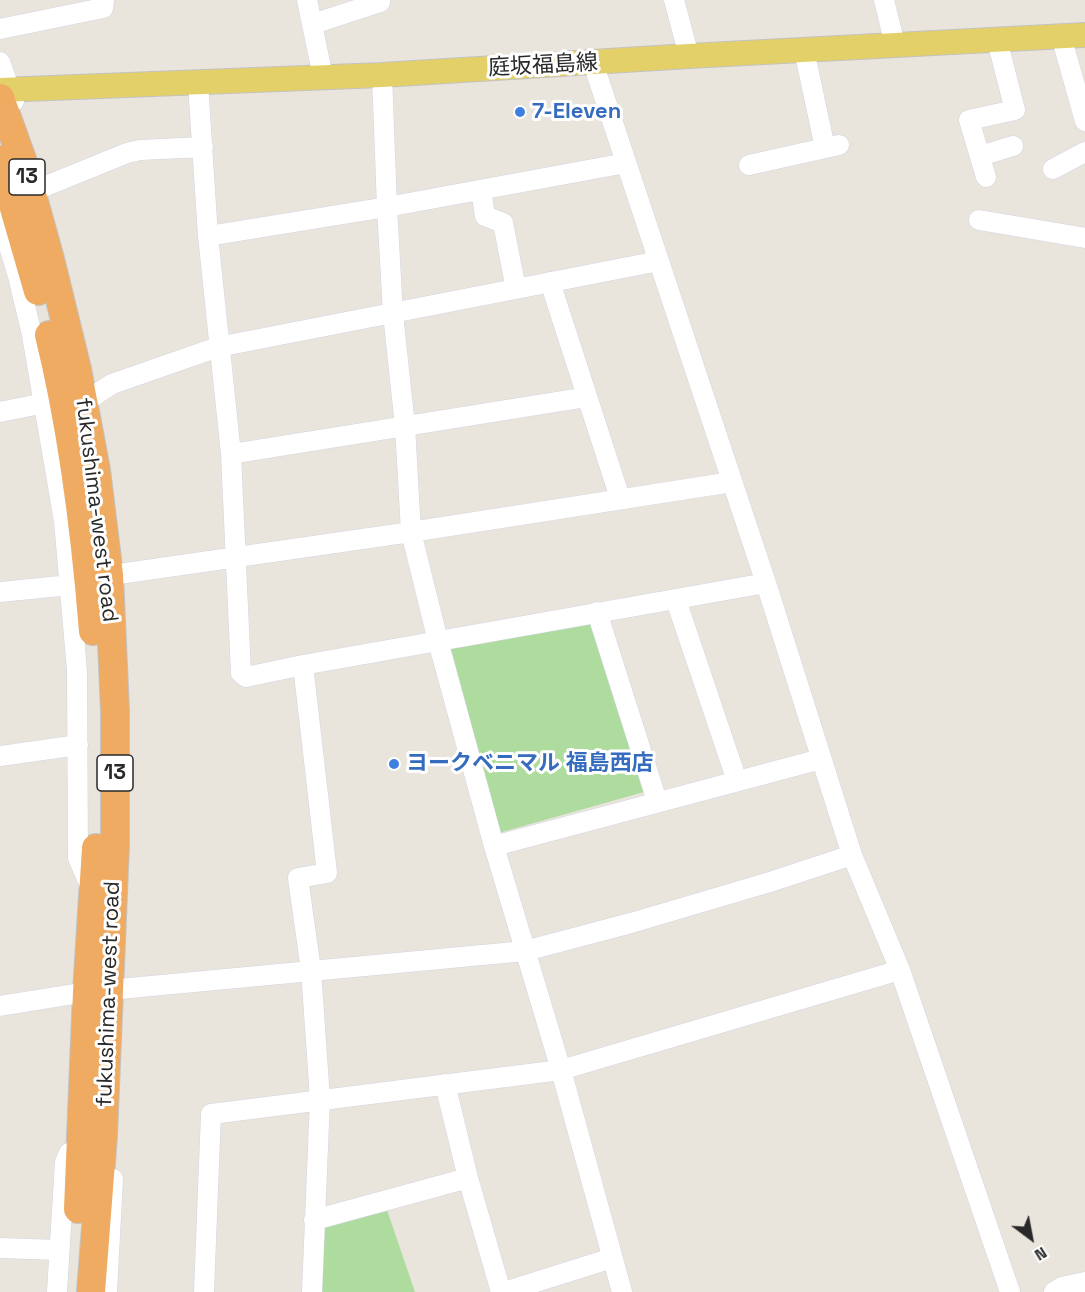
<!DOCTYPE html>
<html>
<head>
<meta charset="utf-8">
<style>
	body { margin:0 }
	#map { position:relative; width:1085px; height:1292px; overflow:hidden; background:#eae5dc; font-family:"Space Grotesk",sans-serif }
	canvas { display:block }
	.north { position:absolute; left:1001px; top:1208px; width:60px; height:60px; -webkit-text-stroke:4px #fff; paint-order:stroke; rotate:148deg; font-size:16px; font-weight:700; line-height:24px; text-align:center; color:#292929 }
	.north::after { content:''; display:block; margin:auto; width:21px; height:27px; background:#292929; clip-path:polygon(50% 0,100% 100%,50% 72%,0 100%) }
</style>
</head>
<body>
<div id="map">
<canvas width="1085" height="1292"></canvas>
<div class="north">N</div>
</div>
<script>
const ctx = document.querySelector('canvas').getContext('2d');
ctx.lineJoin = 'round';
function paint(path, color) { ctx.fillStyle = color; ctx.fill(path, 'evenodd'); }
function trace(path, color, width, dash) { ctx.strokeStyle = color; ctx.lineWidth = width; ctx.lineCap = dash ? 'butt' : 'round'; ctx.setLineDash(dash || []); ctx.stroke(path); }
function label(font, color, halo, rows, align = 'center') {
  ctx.font = font + ' "Space Grotesk","Noto Sans JP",sans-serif'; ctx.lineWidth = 6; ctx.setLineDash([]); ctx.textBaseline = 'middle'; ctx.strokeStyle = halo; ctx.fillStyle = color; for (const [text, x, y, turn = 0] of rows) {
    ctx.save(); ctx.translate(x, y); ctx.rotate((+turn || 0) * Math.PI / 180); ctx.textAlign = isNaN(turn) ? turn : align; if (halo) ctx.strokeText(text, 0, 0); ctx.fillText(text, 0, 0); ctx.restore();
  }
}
paint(new Path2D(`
	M589 615 644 792 495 834 440 643Z
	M386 1207 415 1292H317L320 1224Z`), '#aedc9e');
const minor = new Path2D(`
	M307 0 323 77
	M674 0 689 56
	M884 0 895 45
	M313 24 380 2V0
	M0 29 103 8 104 0
	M1061 36 1085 121
	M804 50 825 148
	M0 62 14 101
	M593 63 766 583 852 855 900 970 1010 1292
	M382 75 387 207 393 314 405 426 411 532 438 641 494 846 561 1070 622 1292
	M198 83 208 236 231 454 241 673 246 677 303 665 766 583
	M980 156 1013 146
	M749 165 839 145
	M1053 169 1085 152
	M986 177 969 120 1015 110 997 40
	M41 188 127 153 140 150 203 147
	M481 190 485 216 503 223 516 289
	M0 217 18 276 32 335 64 521 77 671 78 858 92 890
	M979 220 1085 238
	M208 236 387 207 626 163
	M550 282 620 498
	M92 397 112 384 218 347 659 261
	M0 412 45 403
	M231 454 587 397
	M119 574 411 532 732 482
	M0 592 70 585
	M676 600 737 781
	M597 612 657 801
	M303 665 327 873 298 878 311 970 320 1099 312 1292
	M0 756 78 745
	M494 846 821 759
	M0 1006 87 992 525 951 631 923 770 882 852 855
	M445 1084 468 1178 501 1292
	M314 1220 468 1178
	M0 1248 59 1250
	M57 1292 65 1162 69 1153 81 1150
	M107 1292 113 1179
	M204 1292 211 1114 561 1070 900 970
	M504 1292 612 1258
	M1054 1292 1062 1287 1085 1282`);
const major = new Path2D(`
	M0 90 382 75 689 56 1085 35`);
const highway = new Path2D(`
	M0 98 23 162 50 259 77 369 96 470 109 575 115 711V845L103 1136 91 1292
	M0 160 38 291
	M49 335C73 432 85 532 93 631
	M78 1209 87 992 96 848`);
trace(minor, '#d2d3e1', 21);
trace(major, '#c3c3c3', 26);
trace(highway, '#c3c3c3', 30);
trace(minor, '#fff', 20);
trace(major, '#e3d068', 24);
trace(highway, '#efab62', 28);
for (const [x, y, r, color] of [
	[520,112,6,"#3f7fe0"],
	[394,764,6,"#3f7fe0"]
]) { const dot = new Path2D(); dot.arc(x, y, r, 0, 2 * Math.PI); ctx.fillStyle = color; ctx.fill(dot); trace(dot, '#fff', 2); }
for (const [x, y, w] of [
	[27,177,36],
	[115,773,36]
]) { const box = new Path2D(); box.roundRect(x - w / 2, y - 18, w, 36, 4.5); ctx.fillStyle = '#fff'; ctx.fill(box); trace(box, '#292929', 1.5); }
label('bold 21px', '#292929', null, [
	["13",27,177],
	["13",115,773]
]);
label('22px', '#292929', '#fff', [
	["庭坂福島線",543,66,-3],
	["fukushima-west road",96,510,83],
	["fukushima-west road",109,994,-88]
]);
label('bold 22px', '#366cbe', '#fff', [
	["7-Eleven",532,112],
	["ヨークベニマル 福島西店",406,764]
], 'left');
</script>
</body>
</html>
